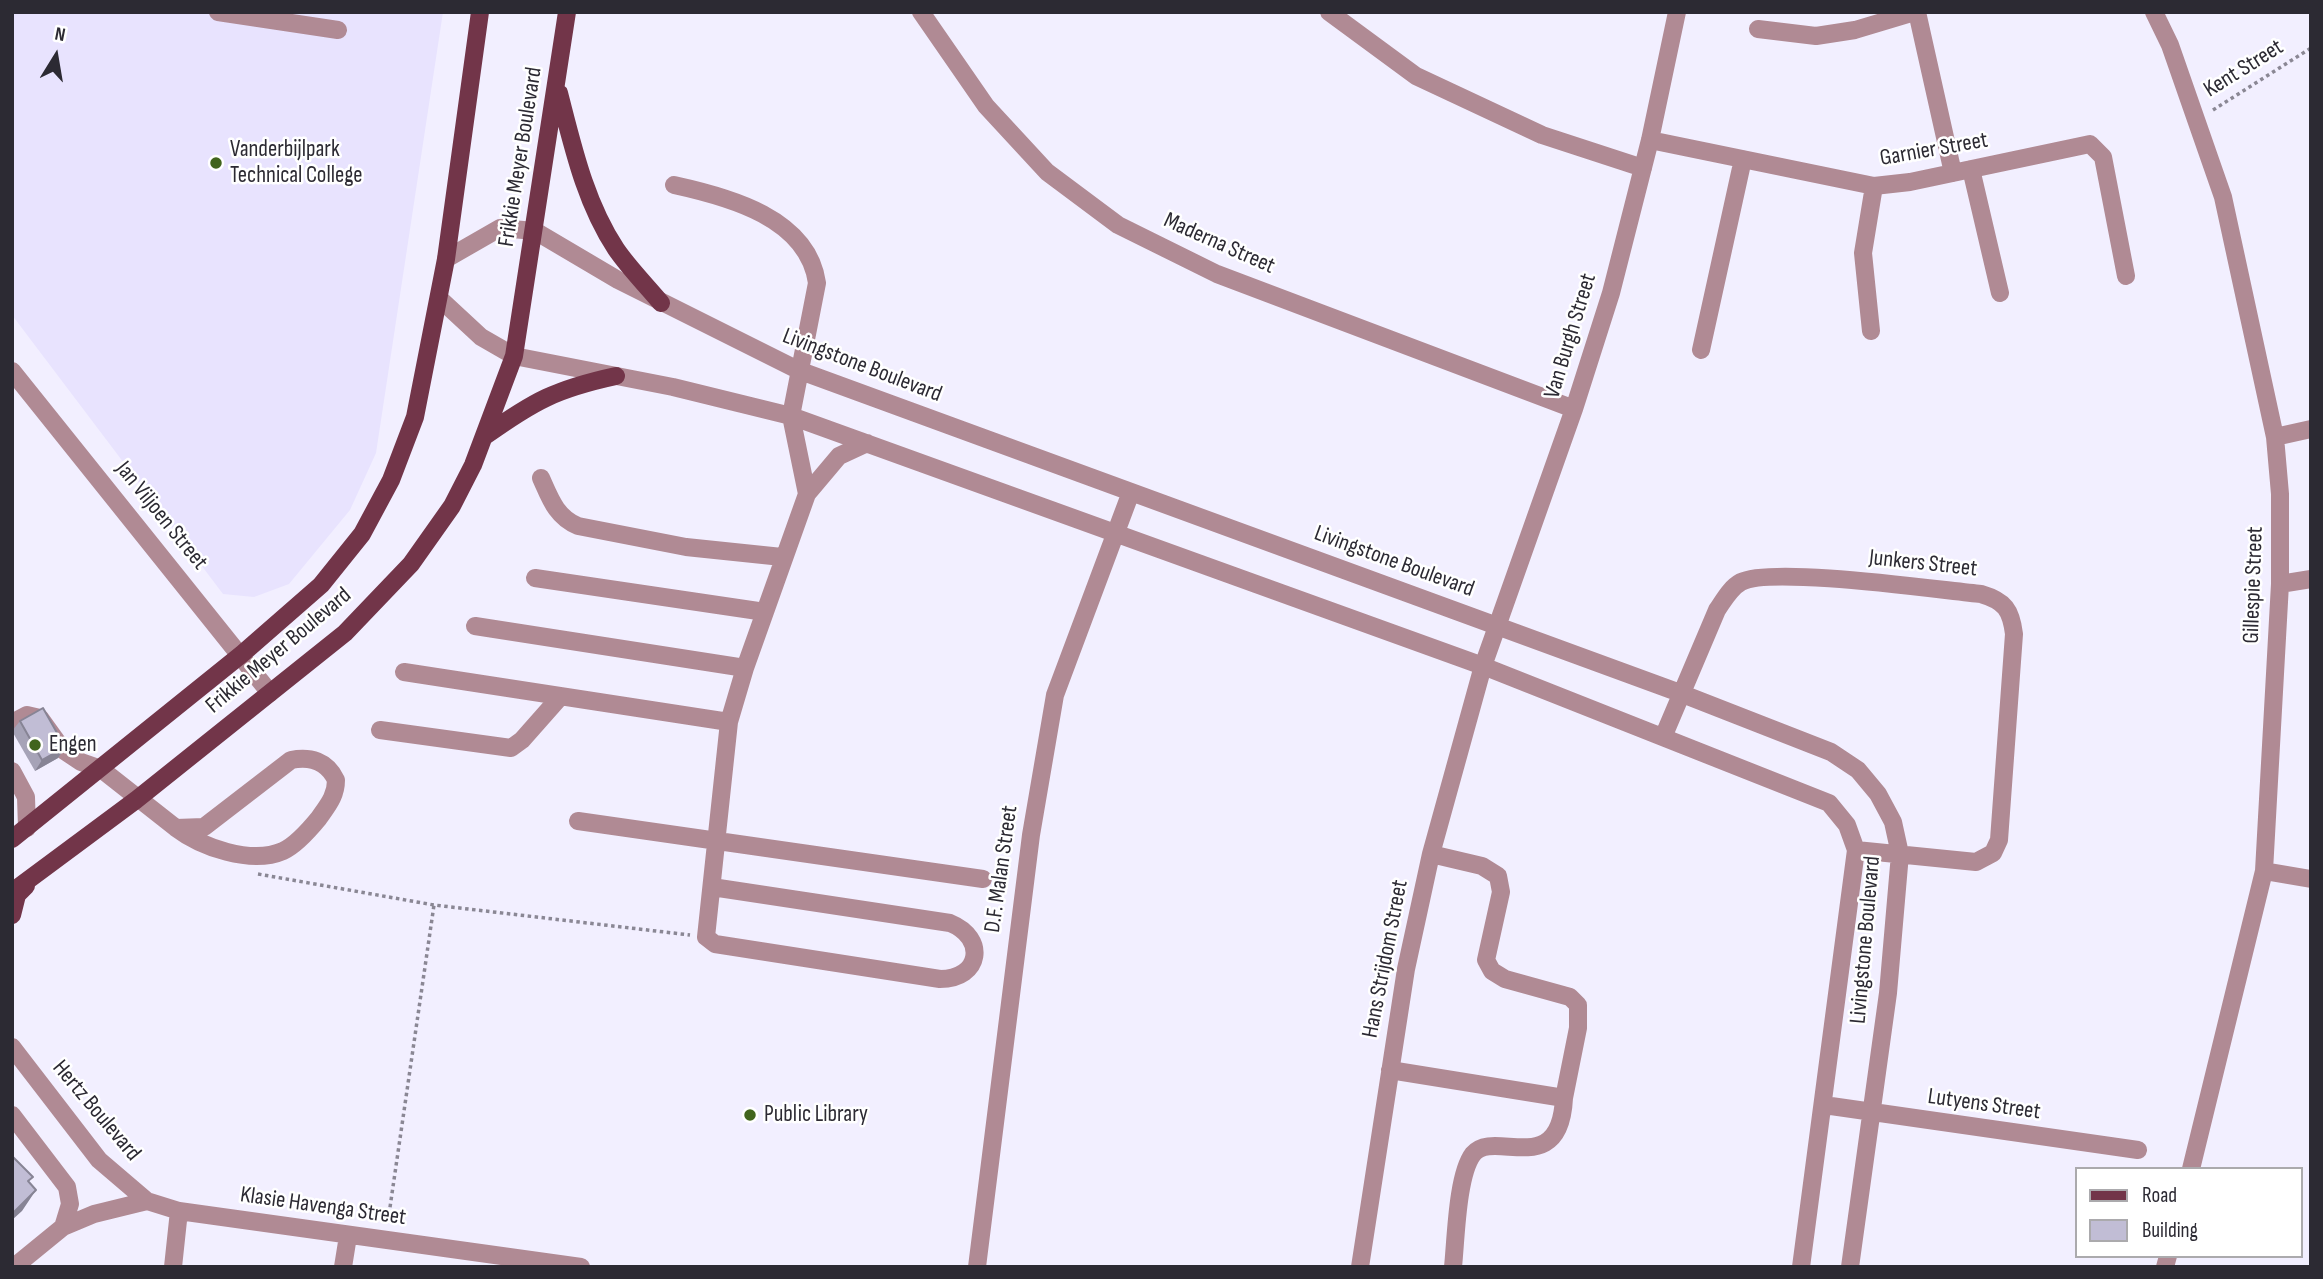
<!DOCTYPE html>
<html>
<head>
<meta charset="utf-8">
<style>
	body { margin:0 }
	#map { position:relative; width:2323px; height:1279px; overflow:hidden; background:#f2efff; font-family:"Sofia Sans Condensed",sans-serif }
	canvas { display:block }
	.frame { position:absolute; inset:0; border:14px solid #2c2a33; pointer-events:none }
	.legend { position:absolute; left:2075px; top:1167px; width:228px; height:91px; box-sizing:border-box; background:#fff; border:2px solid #abaaad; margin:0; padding:9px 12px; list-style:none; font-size:21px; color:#2c2a33 }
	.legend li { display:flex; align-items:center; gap:14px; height:35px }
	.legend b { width:35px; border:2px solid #abaaad }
	.north { position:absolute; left:21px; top:21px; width:70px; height:70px; -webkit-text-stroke:5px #fff; paint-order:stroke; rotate:11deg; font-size:19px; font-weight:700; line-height:28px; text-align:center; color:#2c2a33 }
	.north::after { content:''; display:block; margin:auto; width:24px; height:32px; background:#2c2a33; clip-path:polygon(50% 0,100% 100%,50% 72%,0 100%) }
</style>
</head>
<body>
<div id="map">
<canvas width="2323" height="1279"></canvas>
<div class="frame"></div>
<ul class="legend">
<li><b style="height:9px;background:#723549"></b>Road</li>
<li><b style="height:19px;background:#c1bdd5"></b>Building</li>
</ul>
<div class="north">N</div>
</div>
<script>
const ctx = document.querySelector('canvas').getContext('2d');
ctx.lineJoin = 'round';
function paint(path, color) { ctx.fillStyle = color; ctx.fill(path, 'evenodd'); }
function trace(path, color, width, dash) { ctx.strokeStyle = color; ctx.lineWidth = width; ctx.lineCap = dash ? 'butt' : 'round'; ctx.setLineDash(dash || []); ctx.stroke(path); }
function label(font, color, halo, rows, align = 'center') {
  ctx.font = font + ' "Sofia Sans Condensed",sans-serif'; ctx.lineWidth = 5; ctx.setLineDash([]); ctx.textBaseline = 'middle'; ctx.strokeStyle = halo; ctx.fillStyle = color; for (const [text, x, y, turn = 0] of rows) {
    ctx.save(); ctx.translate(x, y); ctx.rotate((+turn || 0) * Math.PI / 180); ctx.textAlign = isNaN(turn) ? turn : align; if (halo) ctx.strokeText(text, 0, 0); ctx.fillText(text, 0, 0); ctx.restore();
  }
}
paint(new Path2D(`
	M12 12H443L376 453 350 510 289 584 254 597 223 594 12 315Z`), '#e8e3fe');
trace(new Path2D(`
	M2213 110 2311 48
	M258 874 434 905 690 935
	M388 1221 434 905`), '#8a8794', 3.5, [3.5, 3.5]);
trace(new Path2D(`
	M218 12 338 30
	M921 12 986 106 1047 172 1118 225 1217 274 1574 409
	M1329 12 1416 76 1542 135 1643 168
	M1917 12 1953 173
	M2154 12 2170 45 2223 197 2275 437 2280 494V584L2264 871 2191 1169
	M1758 29 1816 36 1855 30 1915 12
	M1650 140 1874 186 1910 182 2090 144 2103 157 2126 276
	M1971 169 2000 293
	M674 185C729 197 808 218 817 283L791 416 807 494
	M446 259 500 228 535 231 618 280 798 370 1680 693 1831 752 1858 770 1878 794 1893 822 1900 854 1888 993 1850 1267
	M440 299 481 337 514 356 673 387 791 416 1483 666 1829 803 1847 825 1856 850 1801 1267
	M1871 331 1863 253 1874 186
	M1701 350 1743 159
	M12 371 270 693
	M2275 437 2311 429
	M541 478C550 498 556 517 578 526L686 547 782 557
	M535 578 765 612
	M2280 584 2311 579
	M475 626 745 668
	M404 672 729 722
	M12 723 27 715 40 718 63 750 81 762 101 769 176 828 204 827 291 760C310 756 327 761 336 780 336 796 328 805 319 818 310 829 296 845 283 851 251 865 201 847 176 828
	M380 730 511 748 522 740 560 697
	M1664 735 1717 610C1724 600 1730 588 1741 582 1771 566 1939 590 1981 594 2005 601 2011 610 2014 634L1999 840 1993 853 1976 862 1856 850
	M12 771 26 797 27 828
	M578 821 983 879
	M1431 854 1482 866 1498 876 1501 892 1486 960 1492 971 1505 979 1570 997 1578 1005V1028L1564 1098
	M2264 871 2311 879
	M712 887 950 923C987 938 981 979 940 979L715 944 706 937 729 722 745 668 807 494 839 456 867 443
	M12 1047 99 1160 147 1201
	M1390 1070 1564 1098C1560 1181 1494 1128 1473 1154 1457 1175 1456 1239 1453 1267
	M1824 1105 2138 1150
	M12 1115 67 1187 70 1204 63 1227
	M14 1267 63 1227 94 1214 147 1201 179 1211 581 1267
	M173 1267 179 1211
	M343 1267 348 1236
	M977 1267 1031 835 1055 695 1131 492
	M1360 1267 1406 969 1431 854 1483 666 1574 409 1611 293 1650 140 1677 12
	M2165 1267 2168 1256`), '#b08a94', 18);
trace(new Path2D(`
	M559 93C573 147 585 202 616 249 629 268 646 285 661 303
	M485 436C534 401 556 389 616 376
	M12 839 242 654 321 585 362 534 391 480 415 417 446 259 480 12
	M12 892 136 800 345 633 411 564 452 506 473 465 514 356 567 12
	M12 915 17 895 26 886`), '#723549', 18);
paint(new Path2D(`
	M20 721 65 747 58 758 35 771 12 731Z`), '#a6a3b7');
paint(new Path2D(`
	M65 747 58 758 35 771 42 760Z
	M36 1190 22 1211 12 1220V1214Z`), '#878495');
const building = new Path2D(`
	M43 708 65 747 42 760 20 721Z
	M13 1157 33 1177 28 1181 36 1190 12 1214Z`);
paint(building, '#c1bdd5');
trace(building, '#878495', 2);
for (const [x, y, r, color] of [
	[216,163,7,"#41641d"],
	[35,745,7,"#41641d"],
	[750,1115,7,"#41641d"]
]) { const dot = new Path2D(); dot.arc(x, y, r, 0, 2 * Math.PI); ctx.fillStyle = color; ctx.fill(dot); trace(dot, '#fff', 2.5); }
label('23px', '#2c2a33', '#fff', [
	["Kent Street",2244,69,-32],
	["Garnier Street",1934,150,-10],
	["Frikkie Meyer Boulevard",521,157,-81],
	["Maderna Street",1219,244,24],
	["Van Burgh Street",1571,336,-73],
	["Livingstone Boulevard",862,366,21],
	["Jan Viljoen Street",161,516,51],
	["Livingstone Boulevard",1394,562,20],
	["Junkers Street",1923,564,6],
	["Gillespie Street",2254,585,-88],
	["Frikkie Meyer Boulevard",279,651,-40],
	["D.F. Malan Street",1002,869,-82],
	["Livingstone Boulevard",1866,940,-85],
	["Hans Strijdom Street",1386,959,-79],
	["Lutyens Street",1984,1105,8],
	["Hertz Boulevard",96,1111,50],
	["Klasie Havenga Street",323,1207,8]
]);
label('23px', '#2c2a33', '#fff', [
	["Vanderbijlpark",230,150],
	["Technical College",230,176],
	["Engen",49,745],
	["Public Library",764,1115]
], 'left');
</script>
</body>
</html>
